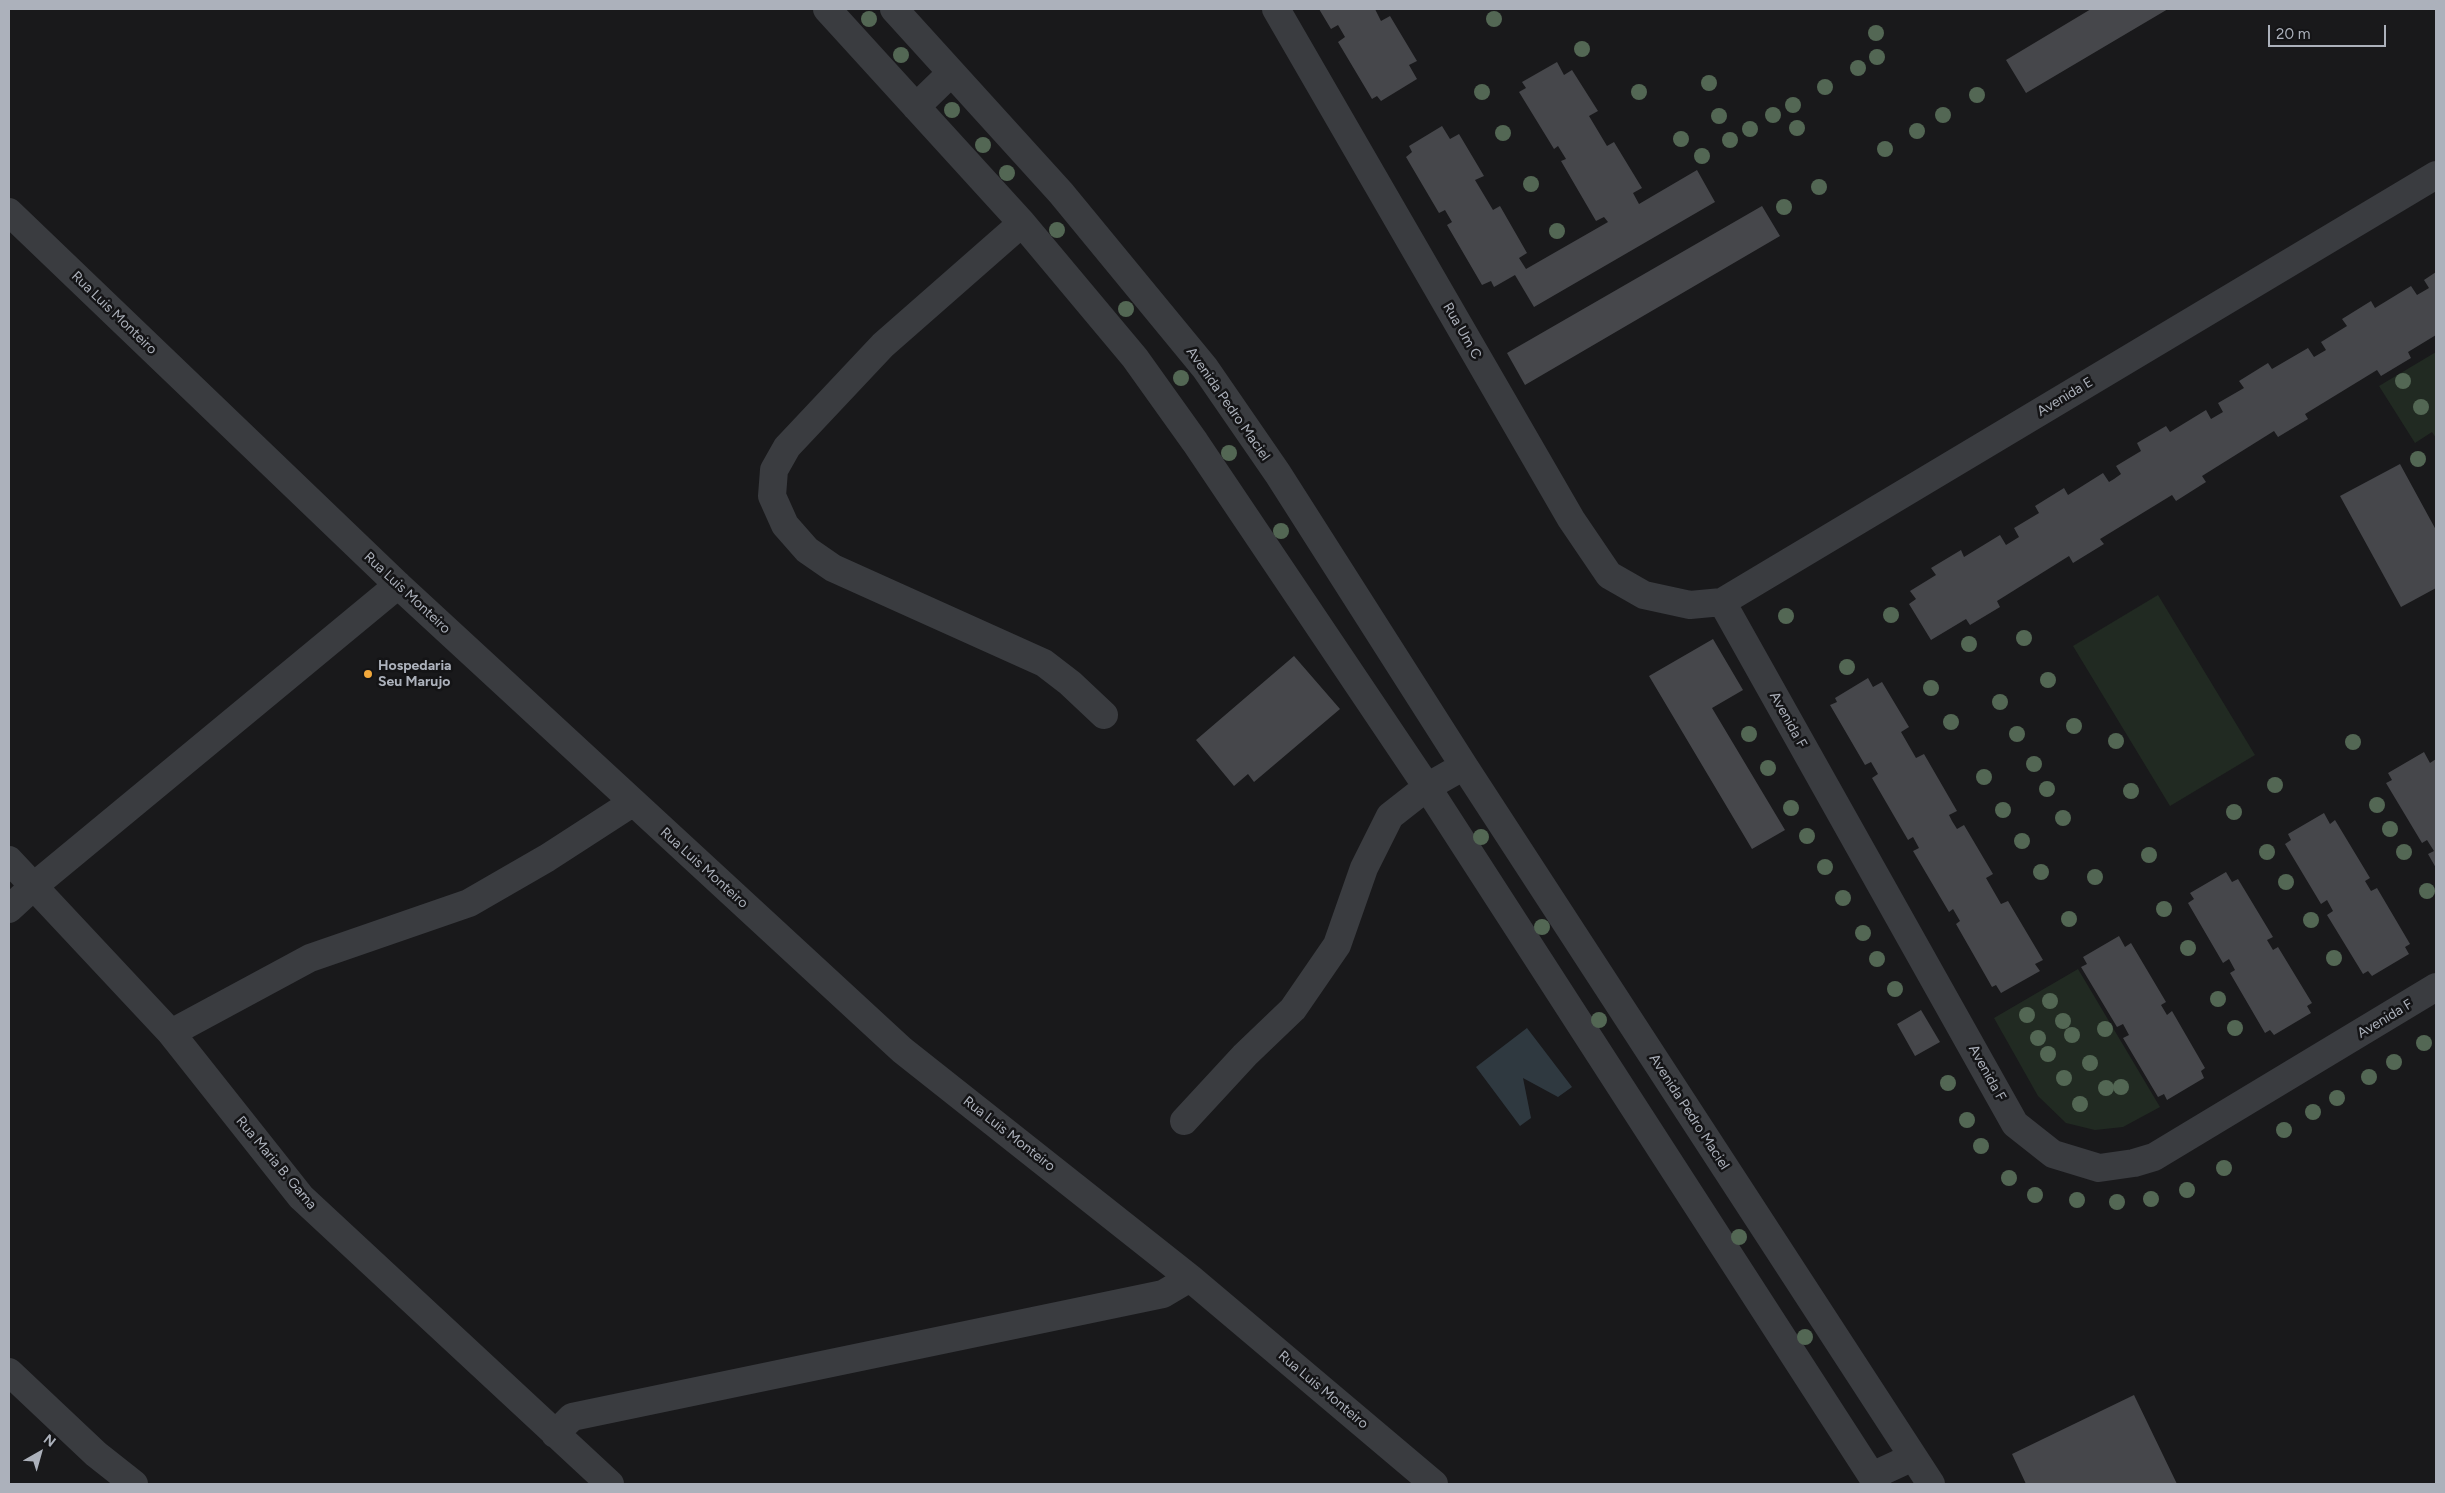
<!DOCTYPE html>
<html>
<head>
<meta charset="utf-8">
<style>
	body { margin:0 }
	#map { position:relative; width:2445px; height:1493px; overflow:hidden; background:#19191b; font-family:Figtree,sans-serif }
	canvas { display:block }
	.frame { position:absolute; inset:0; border:10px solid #acb1bb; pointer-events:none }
	.north { position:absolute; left:15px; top:1428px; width:50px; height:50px; -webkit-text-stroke:4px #141416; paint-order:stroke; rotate:38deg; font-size:14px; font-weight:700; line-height:20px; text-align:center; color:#acb1bb }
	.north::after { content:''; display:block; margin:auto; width:18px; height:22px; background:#acb1bb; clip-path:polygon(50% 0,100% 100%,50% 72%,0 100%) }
	.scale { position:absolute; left:2268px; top:25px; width:118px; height:22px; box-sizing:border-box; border:2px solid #acb1bb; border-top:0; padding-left:6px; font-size:15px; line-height:18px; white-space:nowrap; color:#acb1bb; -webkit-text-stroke:4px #141416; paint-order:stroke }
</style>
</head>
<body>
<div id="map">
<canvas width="2445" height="1493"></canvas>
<div class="frame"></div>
<div class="north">N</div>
<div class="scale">20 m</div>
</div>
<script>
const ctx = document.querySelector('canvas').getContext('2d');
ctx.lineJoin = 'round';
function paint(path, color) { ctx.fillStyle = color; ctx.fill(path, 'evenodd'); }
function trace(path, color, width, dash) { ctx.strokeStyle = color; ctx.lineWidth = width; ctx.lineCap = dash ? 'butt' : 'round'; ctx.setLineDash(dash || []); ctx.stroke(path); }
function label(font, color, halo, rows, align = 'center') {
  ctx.font = font + ' Figtree,sans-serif'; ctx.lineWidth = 5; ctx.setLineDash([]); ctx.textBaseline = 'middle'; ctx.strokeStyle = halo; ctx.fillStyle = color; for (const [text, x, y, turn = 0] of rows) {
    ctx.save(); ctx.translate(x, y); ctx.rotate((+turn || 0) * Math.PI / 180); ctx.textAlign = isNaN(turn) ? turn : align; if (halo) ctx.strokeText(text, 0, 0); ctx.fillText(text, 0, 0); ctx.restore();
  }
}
paint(new Path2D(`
	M2436 352V438L2432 432 2415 443 2379 386Z
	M2158 595 2255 755 2170 806 2073 646Z
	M2078 969 2160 1107 2123 1127 2095 1130 2066 1123 2038 1096 1994 1018Z`), '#212a22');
paint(new Path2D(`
	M1527 1028 1572 1087 1558 1097 1523 1078 1531 1118 1520 1126 1476 1067Z`), '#2f3940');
paint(new Path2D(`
	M1319 9H1375L1381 21 1390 16 1417 61 1409 65 1417 79 1381 101 1377 96 1372 99 1338 42 1345 37 1338 25 1331 29Z
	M2091 9H2168L2026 93 2006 60Z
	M1557 62 1564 75 1572 70 1598 111 1589 116 1607 146 1614 142 1642 188 1633 193 1639 204 1697 170 1715 202 1534 307 1515 275 1494 287 1491 281 1482 285 1447 225 1452 222 1445 210 1439 213 1406 157 1412 152 1409 146 1442 126 1450 139 1459 134 1484 176 1475 180 1493 210 1500 206 1527 253 1519 258 1526 269 1608 222 1604 217 1596 221 1561 161 1566 159 1558 146 1554 149 1519 92 1526 88 1522 82Z
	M1762 206 1780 236 1525 385 1507 353Z
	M2436 272V335L2408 352 2411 358 2381 376 2377 370 2305 414 2308 419 2278 437 2274 431 2202 476 2206 482 2176 501 2172 495 2100 539 2104 544 2073 563 2069 556 1997 601 2000 607 1970 625 1966 619 1931 640 1909 604 1916 599 1910 591 1936 575 1931 568 1961 550 1964 557 2000 535 2006 545 2019 537 2014 528 2039 513 2035 506 2064 488 2068 495 2103 473 2109 482 2114 479 2121 474 2116 466 2141 451 2137 443 2166 426 2170 432 2206 410 2211 419 2223 412 2218 403 2244 388 2239 381 2268 363 2272 369 2308 348 2314 357 2326 350 2321 342 2347 326 2342 319 2371 301 2375 308 2411 286 2417 295 2429 288 2424 280Z
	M2400 464 2436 530V588L2401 607 2340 496Z
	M1713 639 1743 690 1712 708 1785 830 1752 849 1649 676Z
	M1294 656 1340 709 1254 782 1248 774 1234 786 1196 740Z
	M1868 678 1873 687 1882 682 1909 727 1901 732 1916 758 1924 754 1957 811 1949 815 1952 821 1957 829 1964 825 1993 874 1986 878 2001 904 2008 901 2043 960 2035 964 2040 971 2001 993 1996 985 1992 987 1956 924 1960 921 1953 909 1949 912 1913 851 1919 848 1913 837 1908 840 1872 778 1878 774 1871 762 1865 765 1830 705 1837 702 1835 698Z
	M2424 752 2430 763 2436 759V868L2428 854 2434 851 2427 840 2422 843 2386 783 2392 780 2388 773Z
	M2324 813 2330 824 2335 820 2370 878 2365 881 2371 891 2377 888 2410 944 2405 947 2409 954 2372 976 2368 971 2363 974 2327 915 2333 911 2327 900 2321 904 2285 844 2291 840 2288 834Z
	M2226 872 2232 882 2238 879 2273 937 2267 940 2273 950 2278 947 2312 1003 2307 1006 2311 1013 2274 1035 2270 1030 2265 1033 2230 973 2235 970 2229 959 2223 963 2188 903 2194 899 2190 893Z
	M2119 936 2125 947 2131 943 2166 1002 2161 1005 2167 1015 2172 1011 2205 1068 2201 1071 2204 1078 2167 1100 2164 1094 2158 1097 2123 1038 2129 1035 2123 1024 2117 1027 2081 967 2087 964 2083 957Z
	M1921 1010 1940 1042 1915 1056 1897 1024Z
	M2134 1395 2177 1484H2026L2012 1454Z`), '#46474b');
trace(new Path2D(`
	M827 9 1022 223 1135 358 1195 442 1427 787 1877 1484
	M894 9 1061 193 1205 368 1278 474 1464 766 1931 1484
	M1276 9 1571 519 1609 575 1644 595 1690 605 1722 602 2436 175
	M916 107 951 73
	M9 212 398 585 902 1050 1190 1278 1434 1484
	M1022 223 883 345 787 447 774 470 772 496 785 525 807 550 833 568 1044 663 1070 683 1104 715
	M1722 602 2015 1124 2053 1154 2099 1168 2134 1163 2154 1157 2436 987
	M9 860 171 1033 301 1197 610 1484
	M9 909 34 886 398 585
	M171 1033 310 958 469 903 547 858 632 803
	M1184 1121 1245 1055 1293 1009 1337 945 1364 868 1390 816 1427 787 1464 766
	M9 1372 96 1454 134 1484
	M555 1434 572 1417 1163 1294 1190 1278
	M1872 1476 1913 1457`), '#3a3c40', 28);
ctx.fillStyle = '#536754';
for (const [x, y] of [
	[869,19],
	[1494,19],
	[1876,33],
	[1582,49],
	[901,55],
	[1877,57],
	[1858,68],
	[1709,83],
	[1825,87],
	[1482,92],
	[1639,92],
	[1977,95],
	[1793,105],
	[952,110],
	[1773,115],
	[1943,115],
	[1719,116],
	[1797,128],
	[1750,129],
	[1917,131],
	[1503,133],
	[1681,139],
	[1730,140],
	[983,145],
	[1885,149],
	[1702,156],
	[1007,173],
	[1531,184],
	[1819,187],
	[1784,207],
	[1057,230],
	[1557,231],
	[1126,309],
	[1181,378],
	[2403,381],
	[2421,407],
	[1229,453],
	[2418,459],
	[1281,531],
	[1891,615],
	[1786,616],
	[2024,638],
	[1969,644],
	[1847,667],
	[2048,680],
	[1931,688],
	[2000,702],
	[1951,722],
	[2074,726],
	[1749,734],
	[2017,734],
	[2116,741],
	[2353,742],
	[2034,764],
	[1768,768],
	[1984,777],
	[2275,785],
	[2047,789],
	[2131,791],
	[2377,805],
	[1791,808],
	[2003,810],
	[2234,812],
	[2063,818],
	[2390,829],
	[1807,836],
	[1481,837],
	[2022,841],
	[2267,852],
	[2404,852],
	[2149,855],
	[1825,867],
	[2041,872],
	[2095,877],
	[2286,882],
	[2427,891],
	[1843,898],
	[2164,909],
	[2069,919],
	[2311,920],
	[1542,927],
	[1863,933],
	[2188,948],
	[2334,958],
	[1877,959],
	[1895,989],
	[2218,999],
	[2050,1001],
	[2027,1015],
	[1599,1020],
	[2063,1021],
	[2235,1028],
	[2105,1029],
	[2072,1035],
	[2038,1038],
	[2424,1043],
	[2048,1054],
	[2394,1062],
	[2090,1063],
	[2369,1077],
	[2064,1078],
	[1948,1083],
	[2121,1087],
	[2106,1088],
	[2337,1098],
	[2080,1104],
	[2313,1112],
	[1967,1120],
	[2284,1130],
	[1981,1146],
	[2224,1168],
	[2009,1178],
	[2187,1190],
	[2035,1195],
	[2151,1199],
	[2077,1200],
	[2117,1202],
	[1739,1237],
	[1805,1337]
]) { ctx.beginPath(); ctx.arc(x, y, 8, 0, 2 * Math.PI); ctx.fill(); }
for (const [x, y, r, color] of [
	[368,674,5,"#f2a83b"]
]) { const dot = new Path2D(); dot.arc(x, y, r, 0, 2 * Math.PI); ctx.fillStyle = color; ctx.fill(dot); trace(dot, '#141416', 2); }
label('14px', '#acb1bb', '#141416', [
	["Rua Luis Monteiro",114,313,44],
	["Rua Um C",1462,331,60],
	["Avenida E",2065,397,-31],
	["Avenida Pedro Maciel",1228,404,55],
	["Rua Luis Monteiro",407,593,43],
	["Avenida F",1788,720,61],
	["Rua Luis Monteiro",704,868,42],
	["Avenida F",2385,1019,-31],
	["Avenida F",1987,1073,61],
	["Avenida Pedro Maciel",1689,1112,57],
	["Rua Luis Monteiro",1009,1134,38],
	["Rua Maria B. Gama",276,1163,50],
	["Rua Luis Monteiro",1323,1390,40]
]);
label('bold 14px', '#acb1bb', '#141416', [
	["Hospedaria",378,666],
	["Seu Marujo",378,682]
], 'left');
</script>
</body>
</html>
